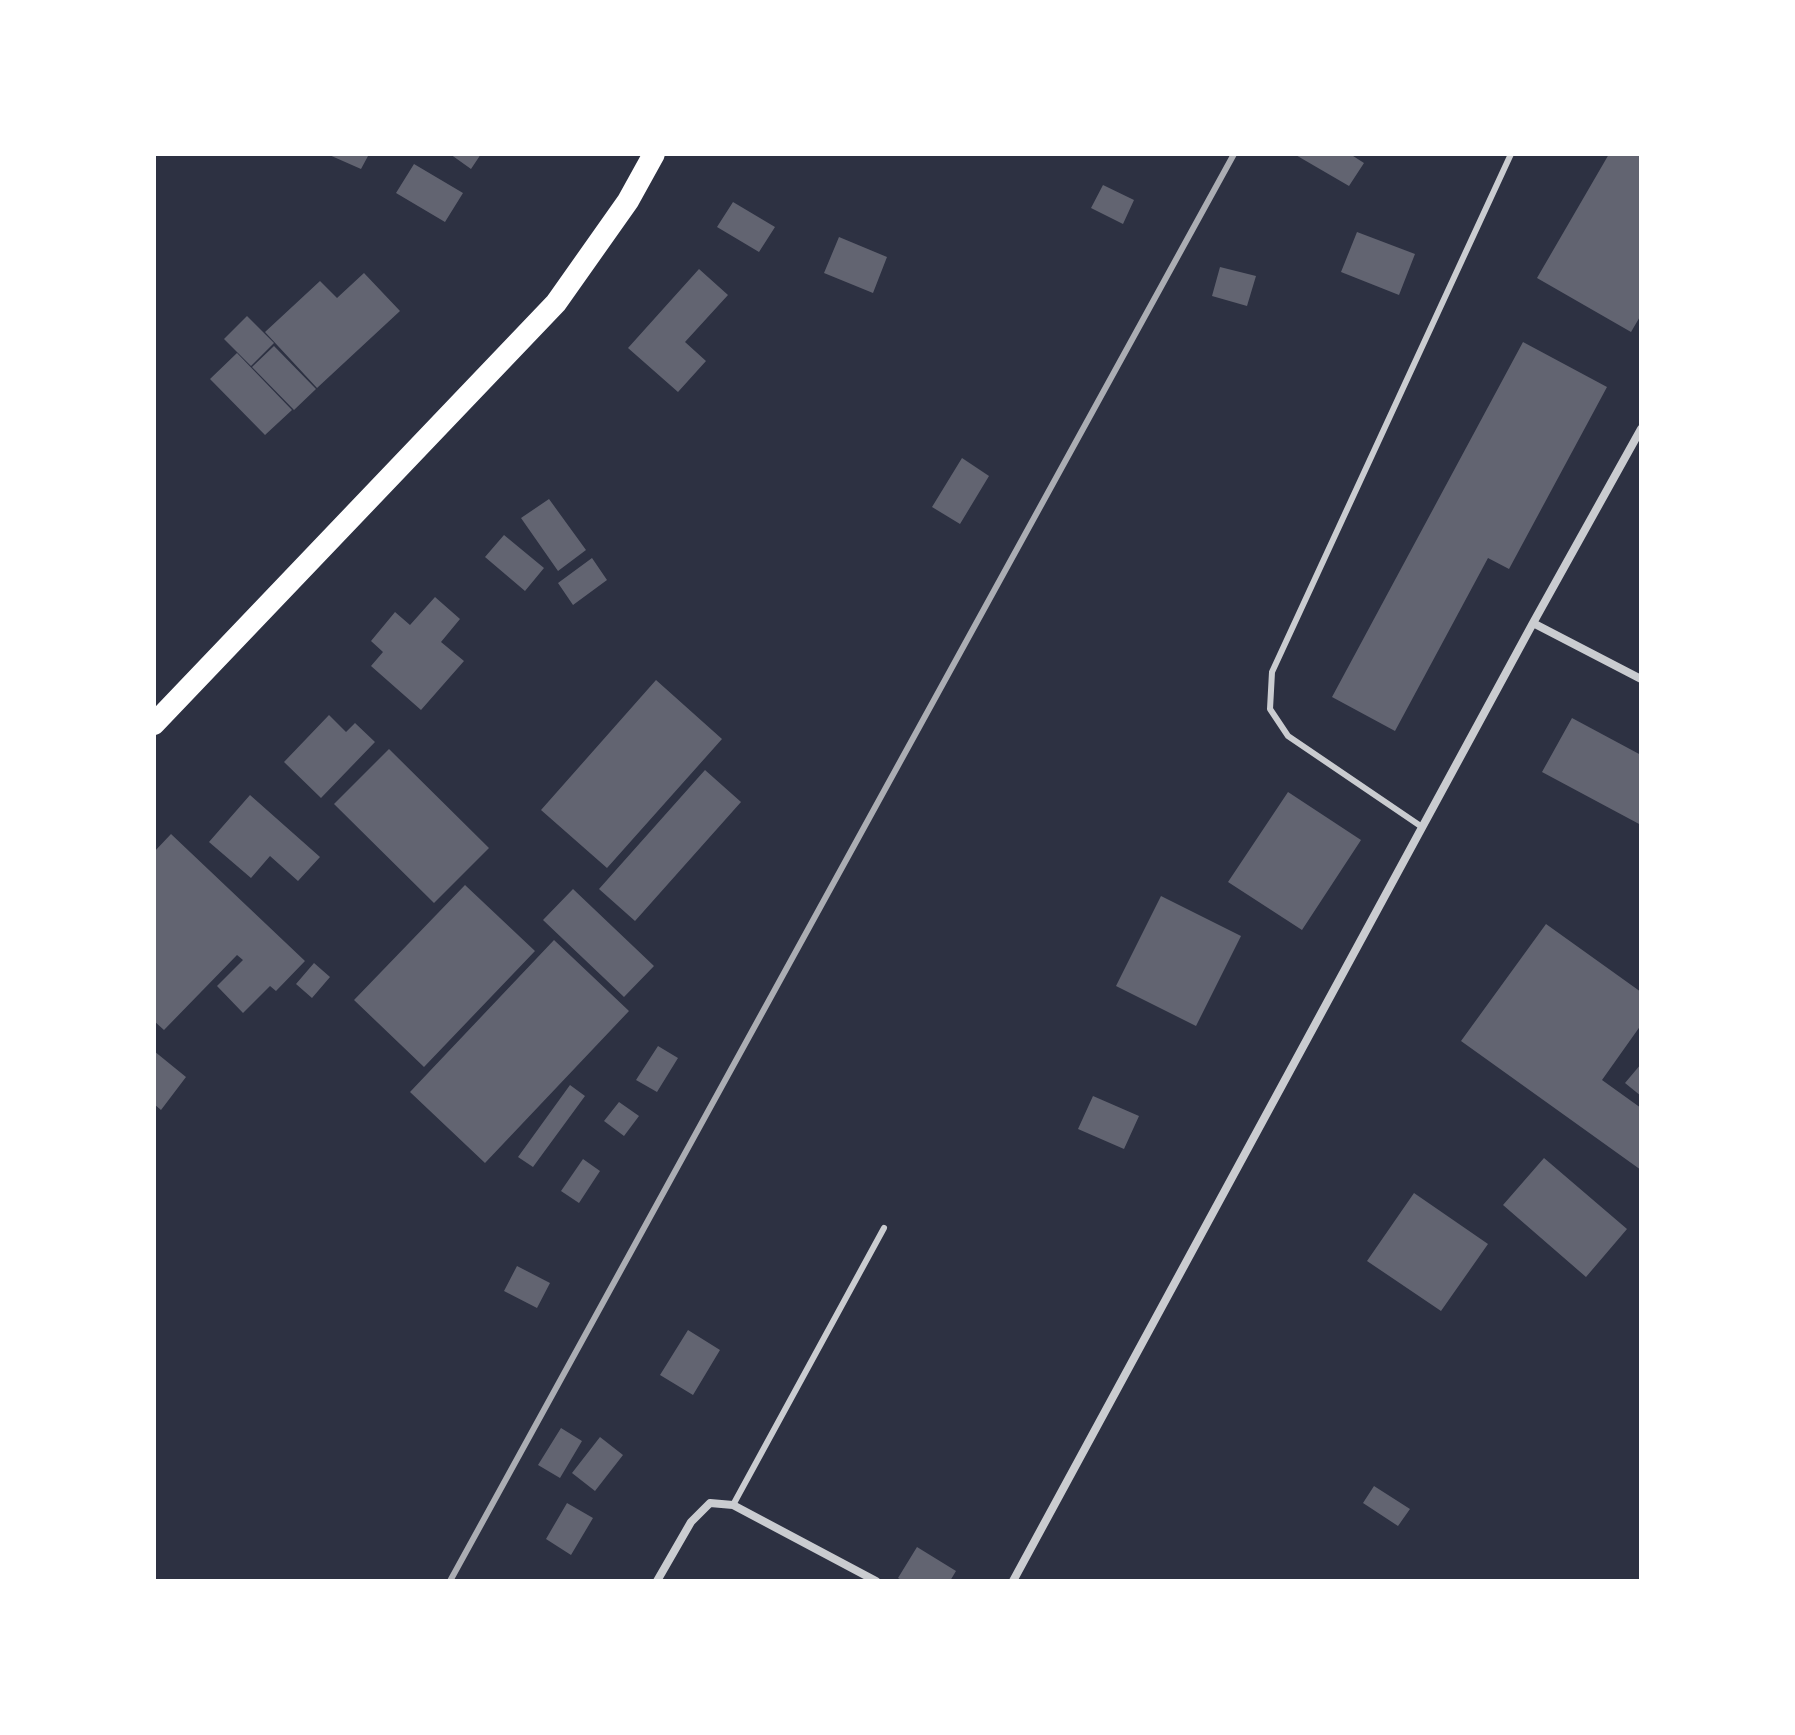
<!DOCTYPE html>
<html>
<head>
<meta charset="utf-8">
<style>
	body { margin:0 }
	#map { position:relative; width:1795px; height:1735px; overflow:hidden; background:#2d3142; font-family:"PT Sans",sans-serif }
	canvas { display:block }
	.frame { position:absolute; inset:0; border:156px solid #fff; pointer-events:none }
</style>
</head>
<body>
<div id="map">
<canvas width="1795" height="1735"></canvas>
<div class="frame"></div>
</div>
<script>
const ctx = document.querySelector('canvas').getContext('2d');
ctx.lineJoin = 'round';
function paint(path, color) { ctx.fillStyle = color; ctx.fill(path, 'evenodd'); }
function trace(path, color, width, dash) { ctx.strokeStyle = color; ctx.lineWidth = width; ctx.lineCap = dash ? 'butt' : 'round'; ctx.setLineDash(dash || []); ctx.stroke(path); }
paint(new Path2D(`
	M327 154H364L368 156 361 169Z
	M450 154H481L471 169Z
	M1294 154H1350L1364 163 1349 186Z
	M1609 154H1641V315L1631 332 1537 278Z
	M414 164 463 193 445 222 396 193Z
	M1103 185 1134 200 1123 224 1091 208Z
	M733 202 775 227 759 252 717 227Z
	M1357 232 1415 254 1399 295 1341 272Z
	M839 237 887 257 873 293 824 273Z
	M1220 267 1256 276 1247 306 1212 296Z
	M699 269 728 295 685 342 706 361 678 392 628 348Z
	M364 273 400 311 317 388 265 332 320 281 337 298Z
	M247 316 274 343 251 366 224 339Z
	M1523 342 1607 387 1509 569 1488 558 1395 731 1332 697Z
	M274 346 316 389 294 410 252 367Z
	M237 353 292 410 265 435 210 379Z
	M962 458 989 476 960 524 932 507Z
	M549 499 586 550 558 571 521 518Z
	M504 535 544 568 525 591 485 557Z
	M592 558 607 580 573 605 558 583Z
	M435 597 460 619 441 642 464 661 421 710 371 666 383 652 371 641 395 612 410 625Z
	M656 680 722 739 607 868 541 810Z
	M329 715 346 732 355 723 375 742 321 798 284 762Z
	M1572 718 1641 755V825L1542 772Z
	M389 749 489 848 434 903 334 804Z
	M705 770 741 802 635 921 599 889Z
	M1288 792 1361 840 1302 930 1228 882Z
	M250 795 320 857 298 881 270 856 251 878 209 842Z
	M171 834 305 961 276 991 270 986 243 1013 217 986 243 960 237 955 164 1030 154 1021V852Z
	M465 885 535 951 424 1067 354 1000Z
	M573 889 654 966 624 997 543 920Z
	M1161 896 1241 936 1196 1026 1116 986Z
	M1546 924 1641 992V1025L1602 1080 1641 1108V1170L1461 1041Z
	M554 940 629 1011 485 1163 410 1092Z
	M314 963 330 977 312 998 296 984Z
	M658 1046 678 1058 657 1092 636 1080Z
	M154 1051 186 1077 161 1110 154 1104Z
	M1641 1064V1096L1625 1083Z
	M570 1085 585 1096 533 1167 518 1157Z
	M1093 1096 1139 1116 1124 1149 1078 1129Z
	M619 1102 639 1116 624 1136 604 1121Z
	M1544 1158 1627 1229 1586 1277 1503 1205Z
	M583 1159 600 1171 579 1203 561 1191Z
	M1414 1193 1488 1244 1441 1311 1367 1261Z
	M517 1266 550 1283 537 1308 504 1291Z
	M688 1330 720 1350 693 1395 660 1375Z
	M561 1428 582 1441 560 1478 538 1465Z
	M600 1437 623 1455 595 1491 572 1473Z
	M1374 1486 1410 1509 1398 1526 1363 1503Z
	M567 1503 593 1518 571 1555 546 1539Z
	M917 1547 956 1571 950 1581H903L898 1578Z`), '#626471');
trace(new Path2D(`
	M1422 827 1288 736 1270 709 1272 672 1511 154
	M733 1505 884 1228`), '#caccd0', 6);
trace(new Path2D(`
	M1533 623 1641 679
	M657 1581 691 1522 710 1503 733 1505 876 1581
	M1013 1581 1533 623 1641 429`), '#caccd0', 8);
trace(new Path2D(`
	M154 724 556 303 628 201 654 154`), '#fff', 22);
trace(new Path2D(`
	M450 1581 1234 154`), '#abadb3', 6);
</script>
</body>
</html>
